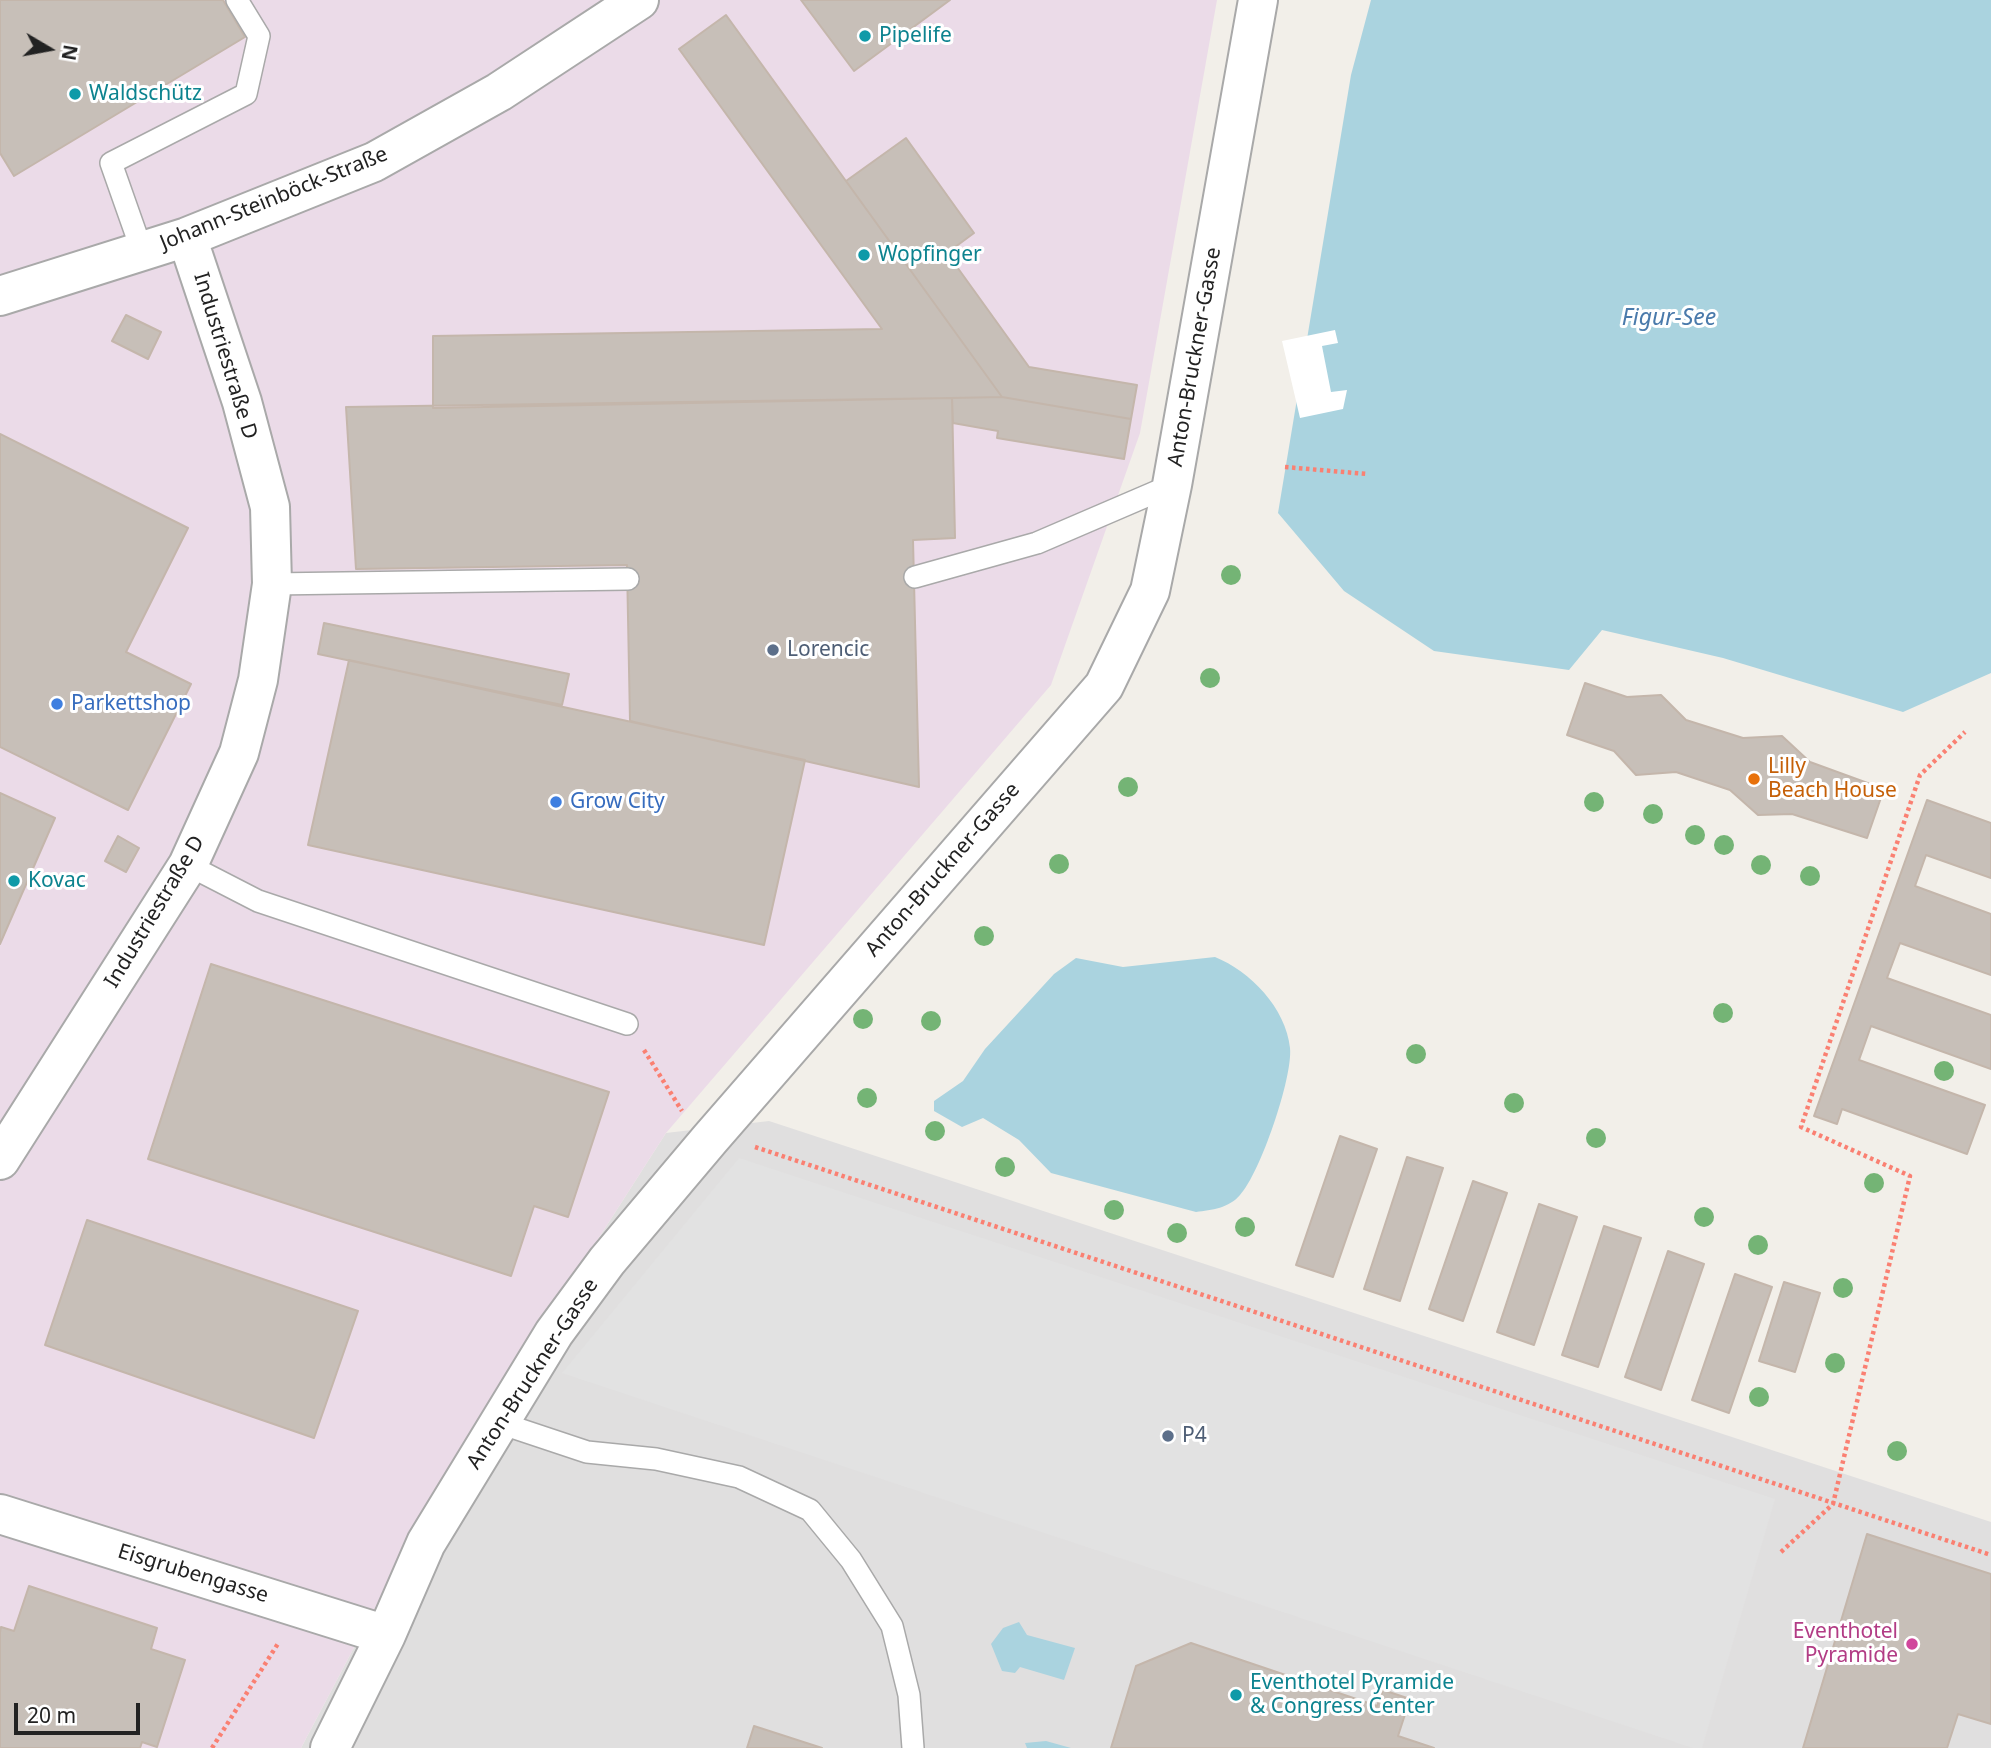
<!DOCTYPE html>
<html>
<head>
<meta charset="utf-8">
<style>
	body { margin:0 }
	#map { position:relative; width:1991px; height:1748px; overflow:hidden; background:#f2efe9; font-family:"Noto Sans",sans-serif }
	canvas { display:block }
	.north { position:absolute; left:14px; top:14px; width:70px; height:70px; -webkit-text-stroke:5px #fff; paint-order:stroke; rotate:100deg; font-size:19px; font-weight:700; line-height:28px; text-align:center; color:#222 }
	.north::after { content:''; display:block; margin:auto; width:24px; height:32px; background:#222; clip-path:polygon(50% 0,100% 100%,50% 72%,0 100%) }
	.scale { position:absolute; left:14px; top:1703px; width:126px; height:32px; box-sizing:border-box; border:4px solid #222; border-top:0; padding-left:9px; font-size:21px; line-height:24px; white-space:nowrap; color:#222; -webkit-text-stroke:5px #fff; paint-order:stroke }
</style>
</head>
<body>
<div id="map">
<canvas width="1991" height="1748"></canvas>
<div class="north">N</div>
<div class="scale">20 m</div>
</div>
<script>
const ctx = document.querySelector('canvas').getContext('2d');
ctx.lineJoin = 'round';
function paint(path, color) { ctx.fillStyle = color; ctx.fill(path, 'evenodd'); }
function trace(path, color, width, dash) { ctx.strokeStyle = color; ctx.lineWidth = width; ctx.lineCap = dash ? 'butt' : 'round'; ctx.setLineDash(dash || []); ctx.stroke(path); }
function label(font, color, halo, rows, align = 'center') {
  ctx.font = font + ' "Noto Sans",sans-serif'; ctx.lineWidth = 6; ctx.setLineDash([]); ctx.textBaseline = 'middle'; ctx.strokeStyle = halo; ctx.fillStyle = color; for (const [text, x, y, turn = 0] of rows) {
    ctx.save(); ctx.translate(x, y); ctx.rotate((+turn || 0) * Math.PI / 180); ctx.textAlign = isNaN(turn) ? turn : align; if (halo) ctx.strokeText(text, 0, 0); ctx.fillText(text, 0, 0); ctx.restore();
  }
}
paint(new Path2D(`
	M769 1121 1991 1522V1748H301L436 1492 666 1133Z`), '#e0dfdf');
paint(new Path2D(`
	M0 0H1217L1140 433 1051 685 666 1133 436 1492 301 1748H0Z`), '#ebdbe8');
paint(new Path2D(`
	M739 1158 1775 1499 1702 1748H1693L562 1373Z`), '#e2e2e2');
paint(new Path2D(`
	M1371 0H1991V673L1903 712 1723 658 1602 630 1569 670 1434 651 1344 591 1278 513 1351 75Z
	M1215 957C1250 971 1286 1008 1290 1048 1293 1077 1260 1174 1240 1195 1229 1208 1212 1210 1196 1212L1051 1173 1019 1140 983 1118 962 1127 934 1111V1101L963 1081 985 1049 1054 974 1076 958 1123 967Z
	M1019 1622 1027 1635 1075 1648 1064 1680 1020 1667 1015 1673 1002 1671 991 1644 1003 1628Z
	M1046 1741 1071 1748H1027L1025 1743Z`), '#aad3df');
paint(new Path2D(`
	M1335 330 1338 343 1322 346 1331 392 1347 390 1343 409 1300 418 1282 341Z`), '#fff');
const building = new Path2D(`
	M0 0H223L245 37 14 176 0 153Z
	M801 0H950L854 71Z
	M726 15 1002 397 433 408V336L882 329 679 49Z
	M906 138 974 233 947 253 1029 367 1137 385 1131 419 1002 397 846 181Z
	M126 315 161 332 148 359 112 341Z
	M1002 397 1131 419 1124 459 997 438 998 431 953 423 952 398Z
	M952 398 955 538 913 540 919 787 630 721 627 565 356 569 346 407Z
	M0 434 188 528 126 652 191 684 128 810 0 747Z
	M324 623 569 674 562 705 318 654Z
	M349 660 805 760 764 945 308 845Z
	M1585 683 1627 697 1661 695 1686 720 1743 738 1782 736 1810 762 1884 789 1867 838 1792 814 1758 815 1730 790 1676 772 1636 775 1614 751 1567 735Z
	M0 793 55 818 0 944Z
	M1927 800 1991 823V878L1926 855 1915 886 1991 914V975L1900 943 1887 978 1991 1015V1069L1871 1026 1859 1060 1985 1105 1967 1154 1842 1109 1837 1124 1814 1116Z
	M118 836 139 848 126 872 105 861Z
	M211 964 609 1092 568 1217 534 1206 511 1276 148 1159Z
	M1340 1136 1377 1149 1333 1277 1296 1265Z
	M1407 1157 1443 1168 1400 1301 1364 1289Z
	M1473 1181 1507 1193 1463 1321 1429 1309Z
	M1539 1204 1577 1217 1534 1345 1497 1332Z
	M87 1220 358 1311 314 1438 45 1345Z
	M1604 1226 1641 1238 1598 1367 1562 1355Z
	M1668 1251 1704 1264 1661 1390 1625 1377Z
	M1735 1274 1772 1287 1729 1413 1692 1400Z
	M1784 1282 1820 1293 1795 1372 1759 1361Z
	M1867 1534 1991 1574V1724L1958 1714 1947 1748H1803Z
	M29 1586 157 1628 151 1649 185 1660 157 1747 142 1742 140 1748H0V1632L1 1627 14 1631Z
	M1191 1643 1377 1706 1383 1690 1410 1699 1398 1736 1434 1748H1111L1136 1666Z
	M754 1726 822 1748H747Z`);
paint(building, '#c7bfb8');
trace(building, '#c4b6ab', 2);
const lane = new Path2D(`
	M142 251 111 163 246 94 259 36 237 0
	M915 577 1037 543 1172 485
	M272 584 628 579
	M188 865 258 901 627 1024
	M497 1422 587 1452 656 1459 739 1477 810 1510 851 1560 892 1626 909 1695 913 1748`);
const street = new Path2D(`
	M0 296 187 237 374 162 499 92 639 0
	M0 1160 188 865 239 753 258 680 272 584 270 507 242 402 187 237
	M0 1514 386 1635
	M330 1748 386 1635 426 1543 554 1333 607 1261 710 1139 1104 686 1150 591 1172 485 1258 0`);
trace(lane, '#a9a9a9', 24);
trace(street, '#a9a9a9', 42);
trace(new Path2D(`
	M1285 467 1367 474
	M644 1050 682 1111
	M755 1147 1991 1555
	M1781 1552 1833 1504 1910 1176 1801 1127 1920 775 1965 732
	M212 1748 279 1642`), '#fa8072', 4.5, [3.5, 3.5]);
trace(lane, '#fff', 21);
trace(street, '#fff', 38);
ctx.fillStyle = '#74b475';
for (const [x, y] of [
	[1231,575],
	[1210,678],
	[1128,787],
	[1594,802],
	[1653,814],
	[1695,835],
	[1724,845],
	[1059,864],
	[1761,865],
	[1810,876],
	[984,936],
	[1723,1013],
	[863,1019],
	[931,1021],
	[1416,1054],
	[1944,1071],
	[867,1098],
	[1514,1103],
	[935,1131],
	[1596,1138],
	[1005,1167],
	[1874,1183],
	[1114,1210],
	[1704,1217],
	[1245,1227],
	[1177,1233],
	[1758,1245],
	[1843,1288],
	[1835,1363],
	[1759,1397],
	[1897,1451]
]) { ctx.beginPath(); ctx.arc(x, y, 10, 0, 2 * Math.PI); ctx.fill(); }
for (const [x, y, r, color] of [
	[865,36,7,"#0f9aa8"],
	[75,94,7,"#0f9aa8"],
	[864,255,7,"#0f9aa8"],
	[773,650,7,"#5c6f8a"],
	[57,704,7,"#3f7fe0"],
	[1754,779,7,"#e8710a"],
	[556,802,7,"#3f7fe0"],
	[14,881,7,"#0f9aa8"],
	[1168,1436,7,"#5c6f8a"],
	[1912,1644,7,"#d1479c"],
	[1236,1695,7,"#0f9aa8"]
]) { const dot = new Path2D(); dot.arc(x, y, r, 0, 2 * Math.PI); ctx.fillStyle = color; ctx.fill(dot); trace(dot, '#fff', 2.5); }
label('21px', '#0d838f', '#fff', [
	["Pipelife",879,36],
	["Waldschütz",89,94],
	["Wopfinger",878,255],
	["Kovac",28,881],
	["Eventhotel Pyramide",1250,1683],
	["& Congress Center",1250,1707]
], 'left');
label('21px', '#222', '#fff', [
	["Johann-Steinböck-Straße",274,199,-22],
	["Industriestraße D",225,356,73],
	["Anton-Bruckner-Gasse",1195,357,-80],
	["Anton-Bruckner-Gasse",943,870,-49],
	["Industriestraße D",155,912,-59],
	["Anton-Bruckner-Gasse",533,1374,-57],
	["Eisgrubengasse",193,1574,17]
]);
label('21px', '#4e5e75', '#fff', [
	["Lorencic",787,650],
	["P4",1182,1436]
], 'left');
label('21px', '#366cbe', '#fff', [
	["Parkettshop",71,704],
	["Grow City",570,802]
], 'left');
label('21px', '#c56008', '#fff', [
	["Lilly",1768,767],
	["Beach House",1768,791]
], 'left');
label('21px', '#b23c85', '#fff', [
	["Eventhotel",1898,1632],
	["Pyramide",1898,1656]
], 'right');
label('italic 23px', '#4a7aab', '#fff', [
	["Figur-See",1669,318]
]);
</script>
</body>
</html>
